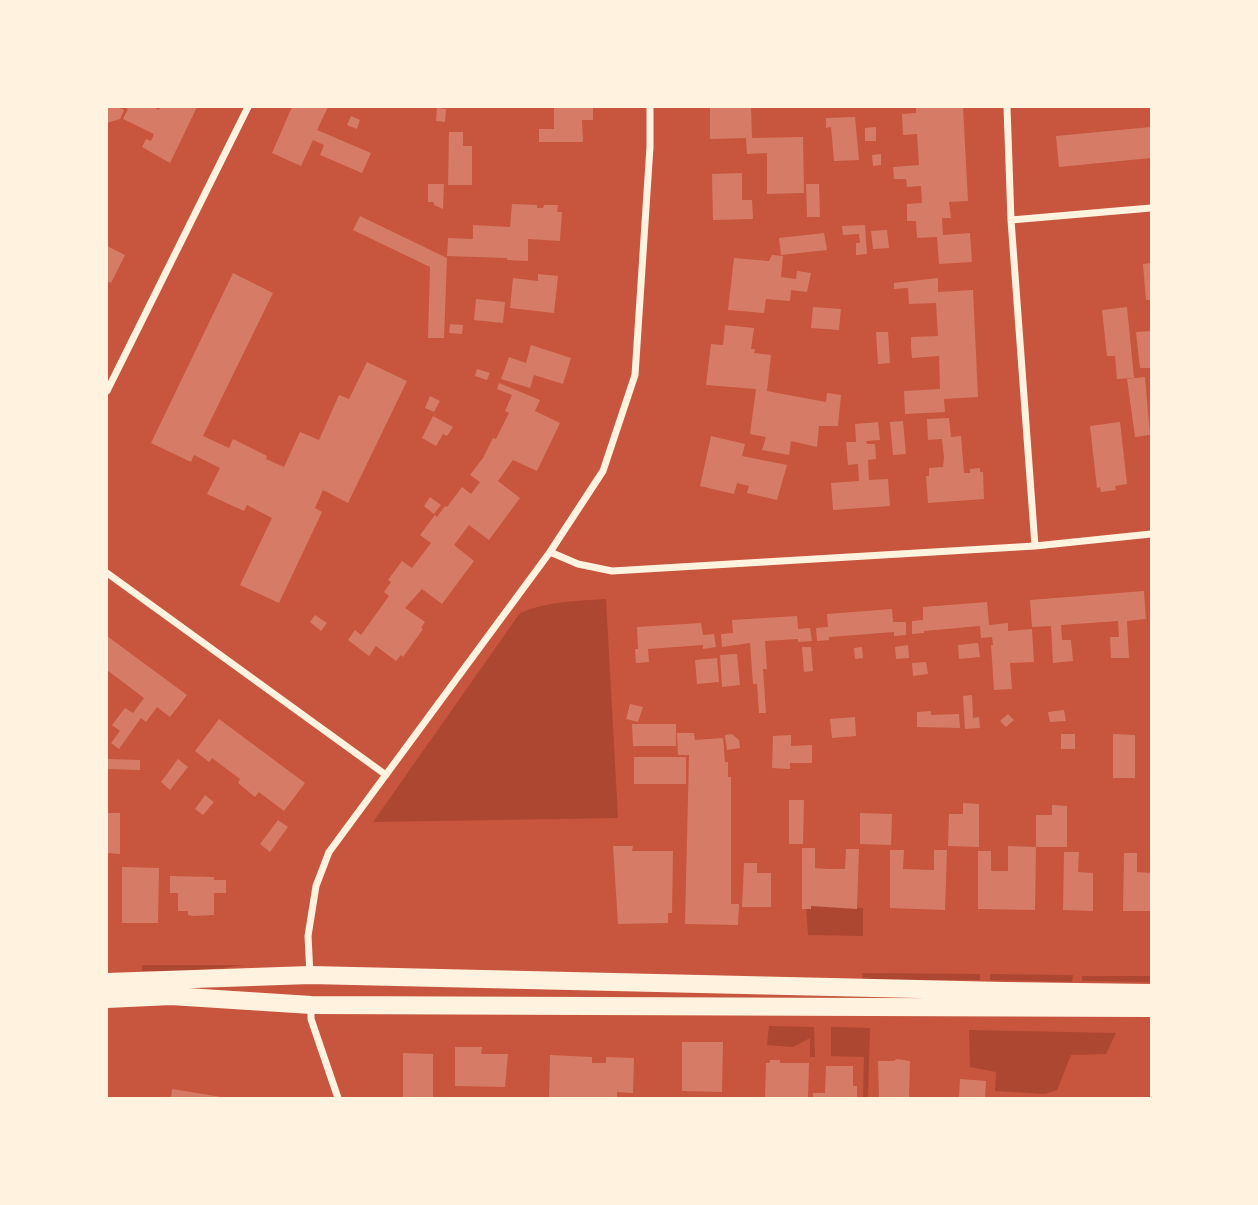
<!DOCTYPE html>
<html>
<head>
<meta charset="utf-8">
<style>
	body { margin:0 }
	#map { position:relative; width:1258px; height:1205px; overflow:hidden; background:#c8553d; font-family:Helvetica,sans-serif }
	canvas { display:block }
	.frame { position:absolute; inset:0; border:108px solid #fff3e0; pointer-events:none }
</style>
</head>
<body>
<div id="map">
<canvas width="1258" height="1205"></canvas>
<div class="frame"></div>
</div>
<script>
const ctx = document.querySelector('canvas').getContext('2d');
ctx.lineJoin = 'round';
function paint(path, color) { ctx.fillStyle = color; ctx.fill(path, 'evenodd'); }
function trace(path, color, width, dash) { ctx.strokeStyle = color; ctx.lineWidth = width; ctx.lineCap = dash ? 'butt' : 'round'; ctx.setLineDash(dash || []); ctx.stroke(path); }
paint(new Path2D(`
	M606 599 618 818 373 822 520 613C548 601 577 601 606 599Z
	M806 905 863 908V936L808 935Z
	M142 965H245L197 971H142Z
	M862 973 980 974V980H863Z
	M990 974 1073 975 1072 982 990 980Z
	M1082 976H1151V982L1082 981Z
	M769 1026 814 1027 815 1057H810V1038L793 1047 767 1045Z
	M831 1027 870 1028 868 1098H863L864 1057 831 1056Z
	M969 1030 1116 1033 1106 1054 1071 1055 1057 1090 1045 1094 995 1091 996 1072 970 1067Z`), '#ae4732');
paint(new Path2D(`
	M107 107H118L124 110 120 119 107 123Z
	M123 107H153L159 110 160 107H197L170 163 142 147 146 139 151 141 154 134 123 119 128 109Z
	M292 107H328L317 130 371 153 362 173 320 155 324 145 313 140 301 166 272 153Z
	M554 107H593V120H582L583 142H539V129H554Z
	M710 107H751L752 138 803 137 804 193 767 194V153L747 154 746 138 710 139Z
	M916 107H963L968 201 949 202 951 218H942L943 235 970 233 972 262 939 264 937 237 917 238 916 221H907V204L922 203 921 186 907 187 906 179H894L893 167 919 165 917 134 903 135 902 114 916 113Z
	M437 108 446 109 445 122 436 121Z
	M351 116 360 120 357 129 347 125Z
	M855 117 859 160 834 161 831 127 826 128V118Z
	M876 127V141H865V128Z
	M1151 127V158L1059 167 1056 136Z
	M449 132H463V146H472V185H448Z
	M881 154V165L873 166 872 155Z
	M742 173V200H752L753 219 713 220 712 174Z
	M428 184H444L443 209 434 205V202H428Z
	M806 184H819L820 217H807Z
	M512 204 537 205V208H543L544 205H558L557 212H562L560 241 528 239V261L507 260V258L447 256 448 238 473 239V225L510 227Z
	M360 216 447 258 444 338H428L430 267 353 230Z
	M865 225 867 254 856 255V243H860L859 234 843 235 842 226Z
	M887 230 889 248 873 249 871 231Z
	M824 233 827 250 781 255 779 238Z
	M107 246 125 255 111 283 107 281Z
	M772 255 783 256 781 277 796 279 797 271 811 273 807 292 791 290 790 301 766 299 764 313 728 310 734 258 769 261Z
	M1151 263V300H1146L1143 264Z
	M233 273 273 293 203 436 229 448 233 439 267 456 266 459 284 467 300 432 319 440 339 395 349 399 367 362 407 381 348 503 323 490 315 508 322 512 279 603 240 585 272 518 247 505 244 511 207 494 220 468 194 455 191 462 151 443Z
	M538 274 558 276 554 313 510 308 513 278 538 281Z
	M938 278V292L973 290 978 397 944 399 945 412 905 414 904 391 940 389 939 356 912 358 911 348V337L938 336 936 303 909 304 908 288 894 289V283Z
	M476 299 505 302 503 323 474 320Z
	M813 307 841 309 839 330 811 328Z
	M1127 307 1134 378 1117 379 1115 356H1107L1102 310Z
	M450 324 463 325 462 334 449 333Z
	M725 325 754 328 751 349H755L754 353 771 355 767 391 826 402 827 393 841 395 838 426H819L817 447 791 441 789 455 762 450 766 437 750 434 756 389 706 385 711 344 723 345Z
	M1151 331V368H1140L1136 332Z
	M876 332H888L890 363 878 364Z
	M531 345 571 358 563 384 534 375 530 388 501 379 509 357 526 363Z
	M477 369 490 373 487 380 475 376Z
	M1145 377 1150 435 1135 437 1127 379Z
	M499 383 540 400 535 411 560 423 537 471 513 460 498 481 520 498 489 540 469 525 454 545 474 561 442 604 422 589 405 608 425 622 421 628 423 629 403 657 401 655 396 661 376 646 369 656 348 640 355 630 361 635 389 596 384 592 391 582 388 580 402 561 412 568 431 543 420 535 435 515 437 517 445 506 447 507 462 487 471 494 480 482 470 475 483 458 493 438 496 439 509 413 505 411 512 395 497 389Z
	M430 396 440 401 434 412 425 408Z
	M433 416 453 427 447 436 443 434 436 446 422 438Z
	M949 418 951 437 961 436 964 473H970V469L980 468V472H983L984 499 928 503 926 476H929V468L943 467 944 457 942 439 928 440 927 419Z
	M903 421 906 454 893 455 890 422Z
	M878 422 880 440 866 441 867 444H875L876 459 868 460 869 480 888 479 890 506 833 510 831 483 859 481 858 464 848 465 846 442H856L855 424Z
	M1120 422 1127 484 1115 486 1116 490 1101 492 1100 487 1097 488 1090 426Z
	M711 436 745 444 742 456 787 465 777 500 747 493 749 486 737 483 734 494 700 486Z
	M430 497 441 505 434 514 424 506Z
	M1144 591 1146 619 1127 621 1129 658H1111L1110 637H1119L1118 621 1061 625 1062 640H1071L1073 661 1053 663 1051 626 1032 627 1030 600Z
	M987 602 989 625 1008 623V631L1032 629 1034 662 1010 663 1012 689 994 690 991 645H993L992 637 981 638 980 626 924 631V633L912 634V621L923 620V607Z
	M892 609 893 622H906V635L894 636V632L829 637V640L817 641 816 628 828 627 827 614Z
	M315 615 327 623 321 631 310 622Z
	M797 616 798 629 810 628 812 641 798 642V639L765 641 767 669H763L766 713H759L757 684H753L750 643 722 647 721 634 733 633 732 620Z
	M701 623 703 635 714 634 716 647 703 649V645L648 649 649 662 636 663 635 649H638L637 627Z
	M107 636 187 695 170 717 157 707 146 722 141 718 119 749 111 743 120 731 112 725 125 708 133 713 144 698 107 670Z
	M978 643 980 657 959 659 958 645Z
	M908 645 909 658 896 659 895 647Z
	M802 647H811L813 671 804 672Z
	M862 647 863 658 855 659 854 648Z
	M737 654 740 685 722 687 720 655Z
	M717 658 719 682 697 684 695 660Z
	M926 662 928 674 913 676 912 663Z
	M972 695 973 718 979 717 980 728 965 729 963 696Z
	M630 704 643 707 638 722 626 719Z
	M1064 710 1066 721 1050 722 1048 712Z
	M931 711V715L959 714 960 728 917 727V712Z
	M1008 714 1014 720 1006 727 1000 721Z
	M855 717 856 736 832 738 830 719Z
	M219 719 305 783 284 811 259 792 255 797 238 783 240 779 212 758 209 762 195 751Z
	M632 724H676V746H633Z
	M677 733H694L695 740 723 738 725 762H728V777H731V904H739L738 925 685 924 689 755H678Z
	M732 734 739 740 740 748 727 750 725 735Z
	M1061 734H1075V749H1061Z
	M1113 734 1135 735V778H1113Z
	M791 735V746L812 745V763H790V769L772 768 773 736Z
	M634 757H686V784H634Z
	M107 759 140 760V770L107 769Z
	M178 759 188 767 170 790 161 782Z
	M205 795 214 802 203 815 195 809Z
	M789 800H804L803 844H789Z
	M963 803 979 804V847L948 846 949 814H963Z
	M1052 805 1067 806V847H1036V815H1052Z
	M107 813H120V854L107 853Z
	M860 813 892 814 891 845 860 844Z
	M278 820 288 827 270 852 260 844Z
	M613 846H633L632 851H673L672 913H668V923L618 924Z
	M1008 846 1036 847 1035 910 978 909V851H991V871H1008Z
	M802 848H815V868L829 869H845L846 849H859L857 909 811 906V909H802Z
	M890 850H904L903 869 934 870V850H947L945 910 890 908Z
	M1064 852H1079L1078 872 1093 873V911L1063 910Z
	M1124 853H1137V872L1151 873V911H1123Z
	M744 863H757V873H771V907H742Z
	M122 867 159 868 158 923H122Z
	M170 876 214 877V880H226V893H214V915L193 916 188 915V911H178V893H170Z
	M682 1042H723L722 1092 682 1091Z
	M455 1047H482L481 1054H508L505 1087 455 1086Z
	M403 1053 433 1054V1098H403Z
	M550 1055 592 1057V1063H606V1057L634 1058 633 1093 617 1092V1098H549Z
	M897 1059 910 1061 909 1098H879L878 1061H894Z
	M770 1060H780V1063H809L808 1098H765L766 1063H770Z
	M826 1066H853V1086H857V1098H813V1093H825Z
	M960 1079 986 1081 985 1098H959Z
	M172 1089 221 1097 220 1098H171Z`), '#d67c66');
trace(new Path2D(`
	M1007 107 1011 220 1035 546
	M1011 220 1151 208
	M107 391 248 107
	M550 552 578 564 612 571 1035 546 1151 534
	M107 573 386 775
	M310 975 308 936 316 886 329 852 550 552 603 471 635 375 650 147V107
	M311 1005V1019L338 1098`), '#fff3e0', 7);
trace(new Path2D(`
	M107 982 310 975 1004 991 1151 993
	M107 999 171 996 311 1005 1151 1008`), '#fff3e0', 18);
</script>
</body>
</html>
